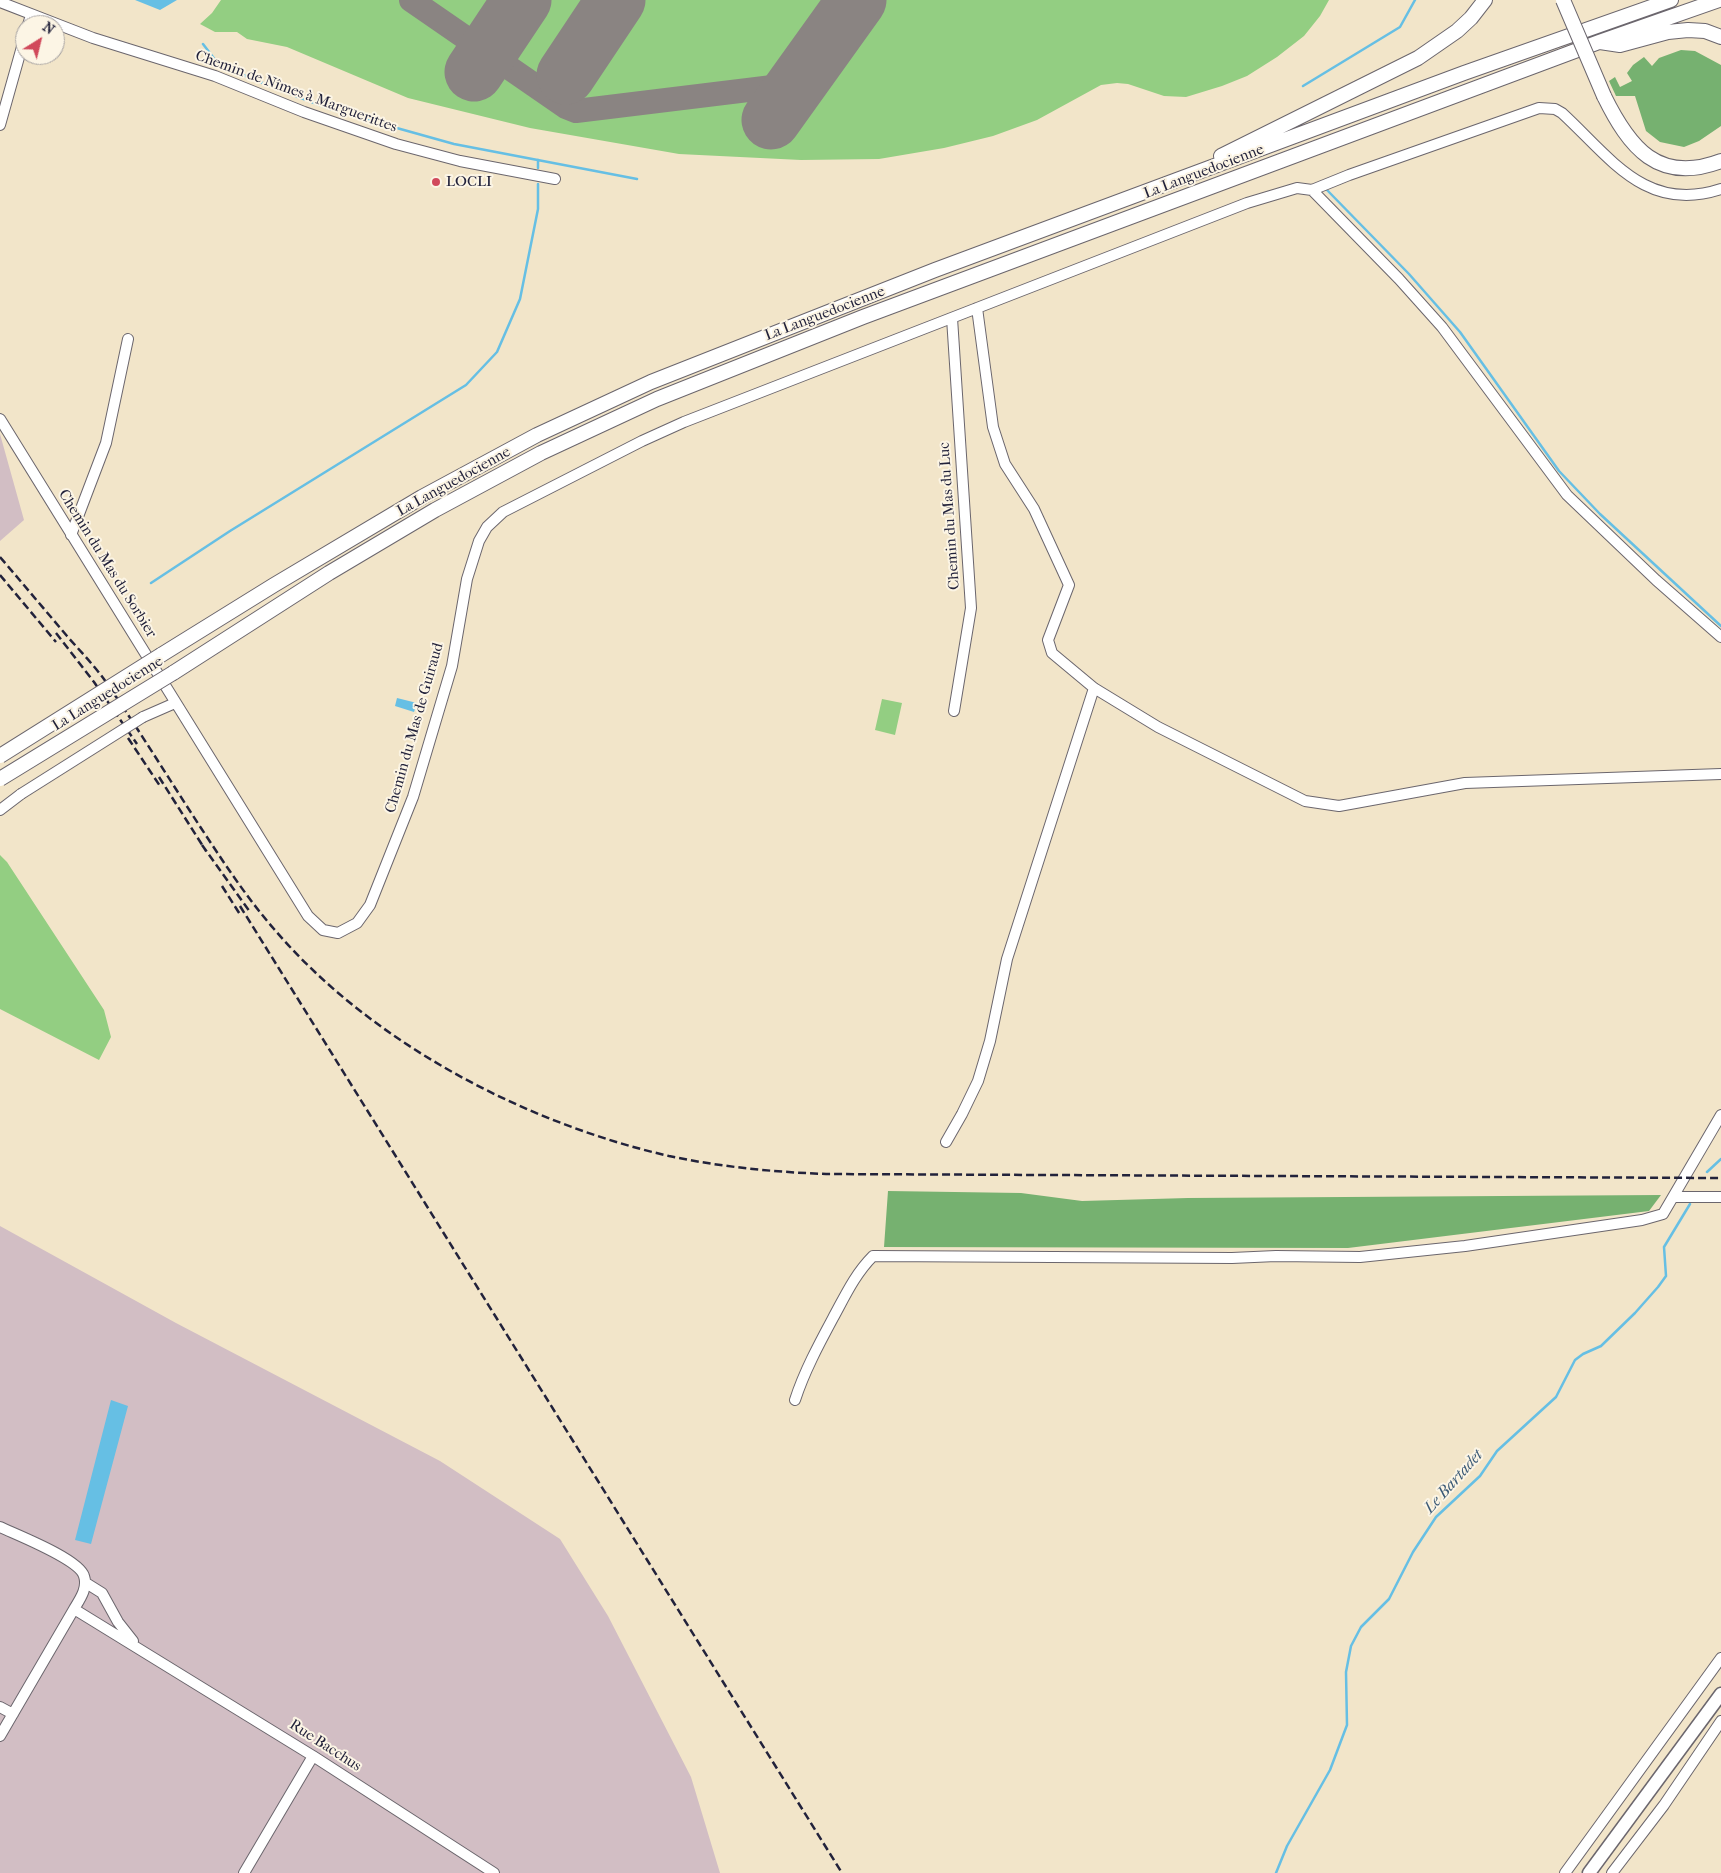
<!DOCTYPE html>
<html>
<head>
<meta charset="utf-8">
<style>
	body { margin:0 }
	#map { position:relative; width:1721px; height:1873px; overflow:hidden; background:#f2e5c9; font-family:"IM FELL French Canon",serif }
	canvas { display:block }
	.north { position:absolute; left:15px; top:15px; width:50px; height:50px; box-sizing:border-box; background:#fcf5e5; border:1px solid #a5a1a1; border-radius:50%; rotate:36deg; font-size:14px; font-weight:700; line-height:20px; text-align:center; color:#22223b }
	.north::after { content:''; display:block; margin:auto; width:18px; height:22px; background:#d1495b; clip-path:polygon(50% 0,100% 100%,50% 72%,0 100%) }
</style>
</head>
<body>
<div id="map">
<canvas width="1721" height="1873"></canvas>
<div class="north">N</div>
</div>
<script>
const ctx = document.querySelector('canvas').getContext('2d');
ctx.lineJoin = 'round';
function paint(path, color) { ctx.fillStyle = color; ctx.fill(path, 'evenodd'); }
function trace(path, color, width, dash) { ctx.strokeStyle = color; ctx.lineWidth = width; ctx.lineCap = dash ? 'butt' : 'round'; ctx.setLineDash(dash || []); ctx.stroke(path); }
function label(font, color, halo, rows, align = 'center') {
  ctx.font = font + ' "IM FELL French Canon",serif'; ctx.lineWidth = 4; ctx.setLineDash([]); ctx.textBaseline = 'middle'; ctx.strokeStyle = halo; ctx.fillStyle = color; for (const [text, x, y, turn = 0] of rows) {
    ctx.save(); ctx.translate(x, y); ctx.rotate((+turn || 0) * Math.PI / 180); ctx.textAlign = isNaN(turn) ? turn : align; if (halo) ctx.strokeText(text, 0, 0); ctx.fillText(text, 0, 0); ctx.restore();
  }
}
paint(new Path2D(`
	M0 434 24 520 0 541Z
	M0 1226 176 1323 440 1461 560 1539 608 1616 691 1777 720 1873H0Z`), '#d2bec4');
paint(new Path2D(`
	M221 0H1329L1320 16 1304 36 1277 57 1247 76 1222 86 1186 97 1164 96 1128 84 1117 83 1101 85 1037 120 993 136 944 148 879 159 801 160 679 154 530 128 408 98 287 47 247 39 237 32H215L200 24 212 13Z
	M882 699 902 703 895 735 875 730Z
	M0 855 7 862 104 1010 111 1037 99 1060 0 1009Z`), '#93ce82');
paint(new Path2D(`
	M1681 50 1695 51 1721 65V126L1699 141 1684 147 1660 142 1646 131 1635 96H1616L1609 81 1615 77 1620 87 1632 81 1627 73 1633 65 1644 57 1652 66 1659 58Z
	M888 1191 1021 1193 1082 1201 1188 1198 1661 1195 1649 1211 1348 1248 884 1247Z`), '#76b170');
paint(new Path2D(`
	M135 0H177L160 10Z
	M397 698 417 703 414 712 395 706Z
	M111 1400 128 1406 91 1544 75 1540Z`), '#66bfe4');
trace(new Path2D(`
	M203 44 219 65 282 91 336 111 454 144 637 179
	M1303 86 1400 27 1415 0
	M538 160V168
	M1326 189 1409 274 1460 332 1559 471 1600 514 1721 626
	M151 583 230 531 466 385 497 352 520 299 538 209V184
	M1707 1172 1721 1159
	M1276 1873 1287 1846 1330 1770 1347 1725 1346 1672 1351 1646 1361 1627 1389 1599 1413 1552 1436 1517 1480 1476 1497 1451 1556 1397 1575 1360 1583 1354 1601 1346 1635 1313 1658 1287 1666 1276 1664 1247 1690 1204`), '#66bfe4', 2.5);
trace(new Path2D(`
	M411 0 566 107 576 111 797 84
	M552 97 566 75`), '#8a8482', 24);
trace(new Path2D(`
	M474 72 522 0
	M566 75 616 0
	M771 120 857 0`), '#8a8482', 59);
const minor = new Path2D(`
	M0 2 93 38 215 76 304 112 396 144 460 161 555 179
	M28 25 31 15
	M0 125 25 36
	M1312 190 1399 279 1442 327 1567 495 1656 580 1721 637
	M977 308 993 427 1005 464 1034 509 1069 585 1048 640 1052 653 1094 688 1158 727 1305 801 1339 806 1465 783 1721 774
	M952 318 971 608 954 711
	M0 419 308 916 323 930 338 933 357 923 370 905 413 797 452 666 467 579 479 541 487 527 503 512 642 441 684 422 1247 203 1297 188 1312 190 1349 175 1539 108 1555 109 1562 113C1610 157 1646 214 1721 189
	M71 535 106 443 128 339
	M143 717 175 703
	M0 810 21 794
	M946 1142 962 1114 978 1081 990 1041 1007 959 1094 688
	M1674 1197H1721
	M795 1400C804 1372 819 1344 833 1318 845 1296 855 1274 873 1256L1232 1258 1276 1256 1360 1257 1465 1246 1642 1220 1663 1214 1721 1115
	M0 1527C17 1535 79 1559 84 1576 88 1588 80 1599 74 1609L0 1736
	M86 1583 102 1593 118 1622 133 1641
	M74 1609 313 1756 494 1873
	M0 1707 13 1714
	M244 1873 313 1756
	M1565 1873 1721 1658
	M1612 1873 1664 1805 1721 1721`);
const major = new Path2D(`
	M1589 1873 1721 1694`);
const highway = new Path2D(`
	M1600 42 1620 45 1668 32 1688 30 1705 31 1721 37
	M1604 96C1629 147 1658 185 1721 161
	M1221 156 1418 58 1457 31 1471 18 1485 0
	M161 655 274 585 422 497 537 435 651 382 935 270 1464 73 1671 0
	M173 673 329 573 435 510 541 453 657 399 863 317 1599 42 1719 0`);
trace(minor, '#6b666d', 12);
trace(major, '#6b666d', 15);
trace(highway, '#6b666d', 16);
trace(minor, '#fff', 10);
trace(major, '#fff', 12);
trace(highway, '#fff', 14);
trace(new Path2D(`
	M0 557C23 584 45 610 67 636 80 651 94 665 106 682 139 730 169 779 201 828 224 863 247 898 274 929 371 1043 525 1123 669 1156 721 1167 773 1172 826 1174L1721 1178
	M0 575 56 642
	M56 633 94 682 137 744
	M128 738 160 786
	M159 777 206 851
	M202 845 250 912
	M222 886 241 916
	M240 906 842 1873`), '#22223b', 2.5, [8, 4]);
const minorBridge = new Path2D(`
	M21 794 143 717`);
const highwayBridge = new Path2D(`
	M1563 0 1604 96
	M0 756 161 655
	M0 779 173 673`);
trace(minorBridge, '#6b666d', 12, []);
trace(highwayBridge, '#6b666d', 16, []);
trace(minorBridge, '#fff', 10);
trace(highwayBridge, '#fff', 14);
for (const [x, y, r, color] of [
	[436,182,5,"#d1495b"]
]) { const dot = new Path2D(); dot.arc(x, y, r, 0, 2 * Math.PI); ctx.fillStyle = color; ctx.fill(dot); trace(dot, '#fcf5e5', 2); }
label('15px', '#22223b', '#fcf5e5', [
	["Chemin de Nîmes à Marguerittes",296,92,20],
	["La Languedocienne",1204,172,-21],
	["La Languedocienne",825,314,-21],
	["La Languedocienne",454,482,-29],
	["Chemin du Mas du Luc",950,516,-94],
	["Chemin du Mas du Sorbier",107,564,58],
	["La Languedocienne",108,694,-32],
	["Chemin du Mas de Guiraud",415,728,-74],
	["Rue Bacchus",325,1746,33]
]);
label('15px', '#22223b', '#fcf5e5', [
	["LOCLI",446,182]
], 'left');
label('italic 16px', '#3a5976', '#fcf5e5', [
	["Le Bartadet",1454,1482,-48]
]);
</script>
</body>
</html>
